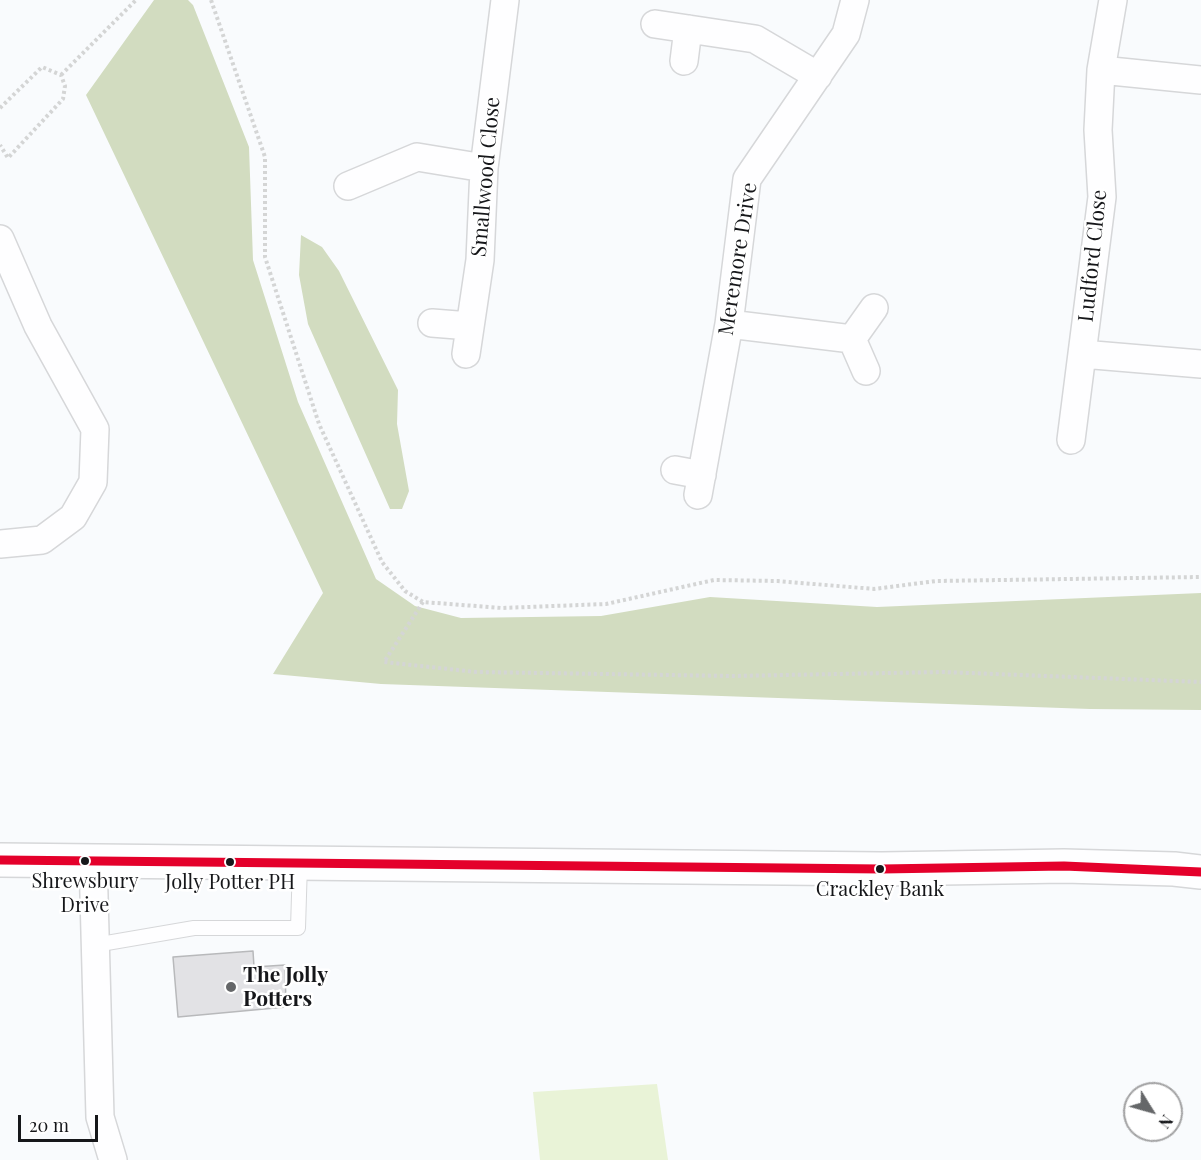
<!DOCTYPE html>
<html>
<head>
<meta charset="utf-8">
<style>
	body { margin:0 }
	#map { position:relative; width:1201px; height:1160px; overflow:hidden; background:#f9fbfd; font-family:"Playfair Display",serif }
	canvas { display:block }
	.north { position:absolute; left:1123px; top:1082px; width:60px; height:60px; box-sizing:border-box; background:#fff; border:2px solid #a2a2a3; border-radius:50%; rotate:127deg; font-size:16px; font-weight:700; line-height:24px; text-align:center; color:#16171a }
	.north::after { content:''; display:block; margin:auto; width:21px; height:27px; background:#656769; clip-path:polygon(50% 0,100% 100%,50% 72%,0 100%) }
	.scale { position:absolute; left:18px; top:1115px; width:80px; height:27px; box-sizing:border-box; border:3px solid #16171a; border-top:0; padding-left:8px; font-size:18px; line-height:21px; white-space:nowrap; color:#16171a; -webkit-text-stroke:4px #fff; paint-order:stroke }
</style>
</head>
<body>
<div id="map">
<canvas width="1201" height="1160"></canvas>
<div class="north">N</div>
<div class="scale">20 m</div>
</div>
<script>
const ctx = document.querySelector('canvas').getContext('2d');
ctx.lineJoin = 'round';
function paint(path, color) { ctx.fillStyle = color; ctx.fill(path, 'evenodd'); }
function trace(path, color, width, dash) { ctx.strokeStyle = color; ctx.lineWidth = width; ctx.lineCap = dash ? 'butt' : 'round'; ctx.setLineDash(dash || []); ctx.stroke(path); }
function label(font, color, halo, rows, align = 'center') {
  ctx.font = font + ' "Playfair Display",serif'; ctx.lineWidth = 5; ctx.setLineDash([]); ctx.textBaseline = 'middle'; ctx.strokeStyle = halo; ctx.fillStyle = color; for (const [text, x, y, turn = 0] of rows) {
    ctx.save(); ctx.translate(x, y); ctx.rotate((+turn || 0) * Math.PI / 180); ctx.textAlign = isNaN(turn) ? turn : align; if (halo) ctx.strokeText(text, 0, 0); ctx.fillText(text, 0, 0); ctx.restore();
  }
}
paint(new Path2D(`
	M657 1084 668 1160H540L533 1092Z`), '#e9f3d7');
paint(new Path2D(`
	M154 0H188L193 5 249 147 253 260 298 402 376 579 415 606 461 618 601 616 710 597 877 607 1201 593V710L1090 709 381 684 273 674 323 593 86 95Z
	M301 235 322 247 339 271 398 390 397 424 409 491 402 509H390L308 324 299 275Z`), '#d2dcc0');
const building = new Path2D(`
	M253 951 254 967 285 965 286 1007 178 1017 173 957Z`);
paint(building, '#e2e2e5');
trace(building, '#b8b9bb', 1.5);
const service = new Path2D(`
	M95 945 194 928H298L300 863`);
const minor = new Path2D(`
	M655 24 755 39 818 76
	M684 61 688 29
	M1101 70 1201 80
	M348 186 417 157 484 168
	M0 239 38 326 95 429 93 482 73 517 42 540 0 544
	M432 323 470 326
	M729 324 852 339
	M466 354 480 260 484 168 505 0
	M1082 354 1201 364
	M866 371 852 339 874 308
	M1071 440 1102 197 1098 130 1101 70 1113 0
	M675 470 702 475
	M698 495 729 324 747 179 846 34 855 0
	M93 859 100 1117 113 1160`);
const tertiary = new Path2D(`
	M0 860 882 869 1064 866 1174 869 1201 872`);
trace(service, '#d6d7d9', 16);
trace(minor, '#d6d7d9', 30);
trace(tertiary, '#d6d7d9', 36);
trace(new Path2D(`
	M211 0 265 157V257L319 424 382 562 405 591 423 602 502 608 606 604 714 580 778 581 874 589 936 581 1201 577
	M61 75 136 0
	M0 108 42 67 61 75 65 86 63 99 8 158 0 145
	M423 602 384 662 476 672 732 676 943 672 1201 682`), '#d4d5d5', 4, [3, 3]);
trace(service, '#fefeff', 14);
trace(minor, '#fefeff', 27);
trace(tertiary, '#fefeff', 33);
trace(new Path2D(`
	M0 860 882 869 1064 866 1201 872`), '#e4002b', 9);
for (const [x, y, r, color] of [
	[85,861,5,"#16171a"],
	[230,862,5,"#16171a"],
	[880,869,5,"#16171a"],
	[231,987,6,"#656769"]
]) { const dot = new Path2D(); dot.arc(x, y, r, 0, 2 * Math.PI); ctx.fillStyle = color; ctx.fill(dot); trace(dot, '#fff', 2); }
label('20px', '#16171a', '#fff', [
	["Shrewsbury",85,882],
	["Drive",85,906],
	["Jolly Potter PH",230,883],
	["Crackley Bank",880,890]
]);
label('21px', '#16171a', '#fff', [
	["Smallwood Close",486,177,-85],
	["Ludford Close",1093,256,-84],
	["Meremore Drive",738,259,-81]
]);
label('bold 21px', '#16171a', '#fff', [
	["The Jolly",243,975],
	["Potters",243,999]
], 'left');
</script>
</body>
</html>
